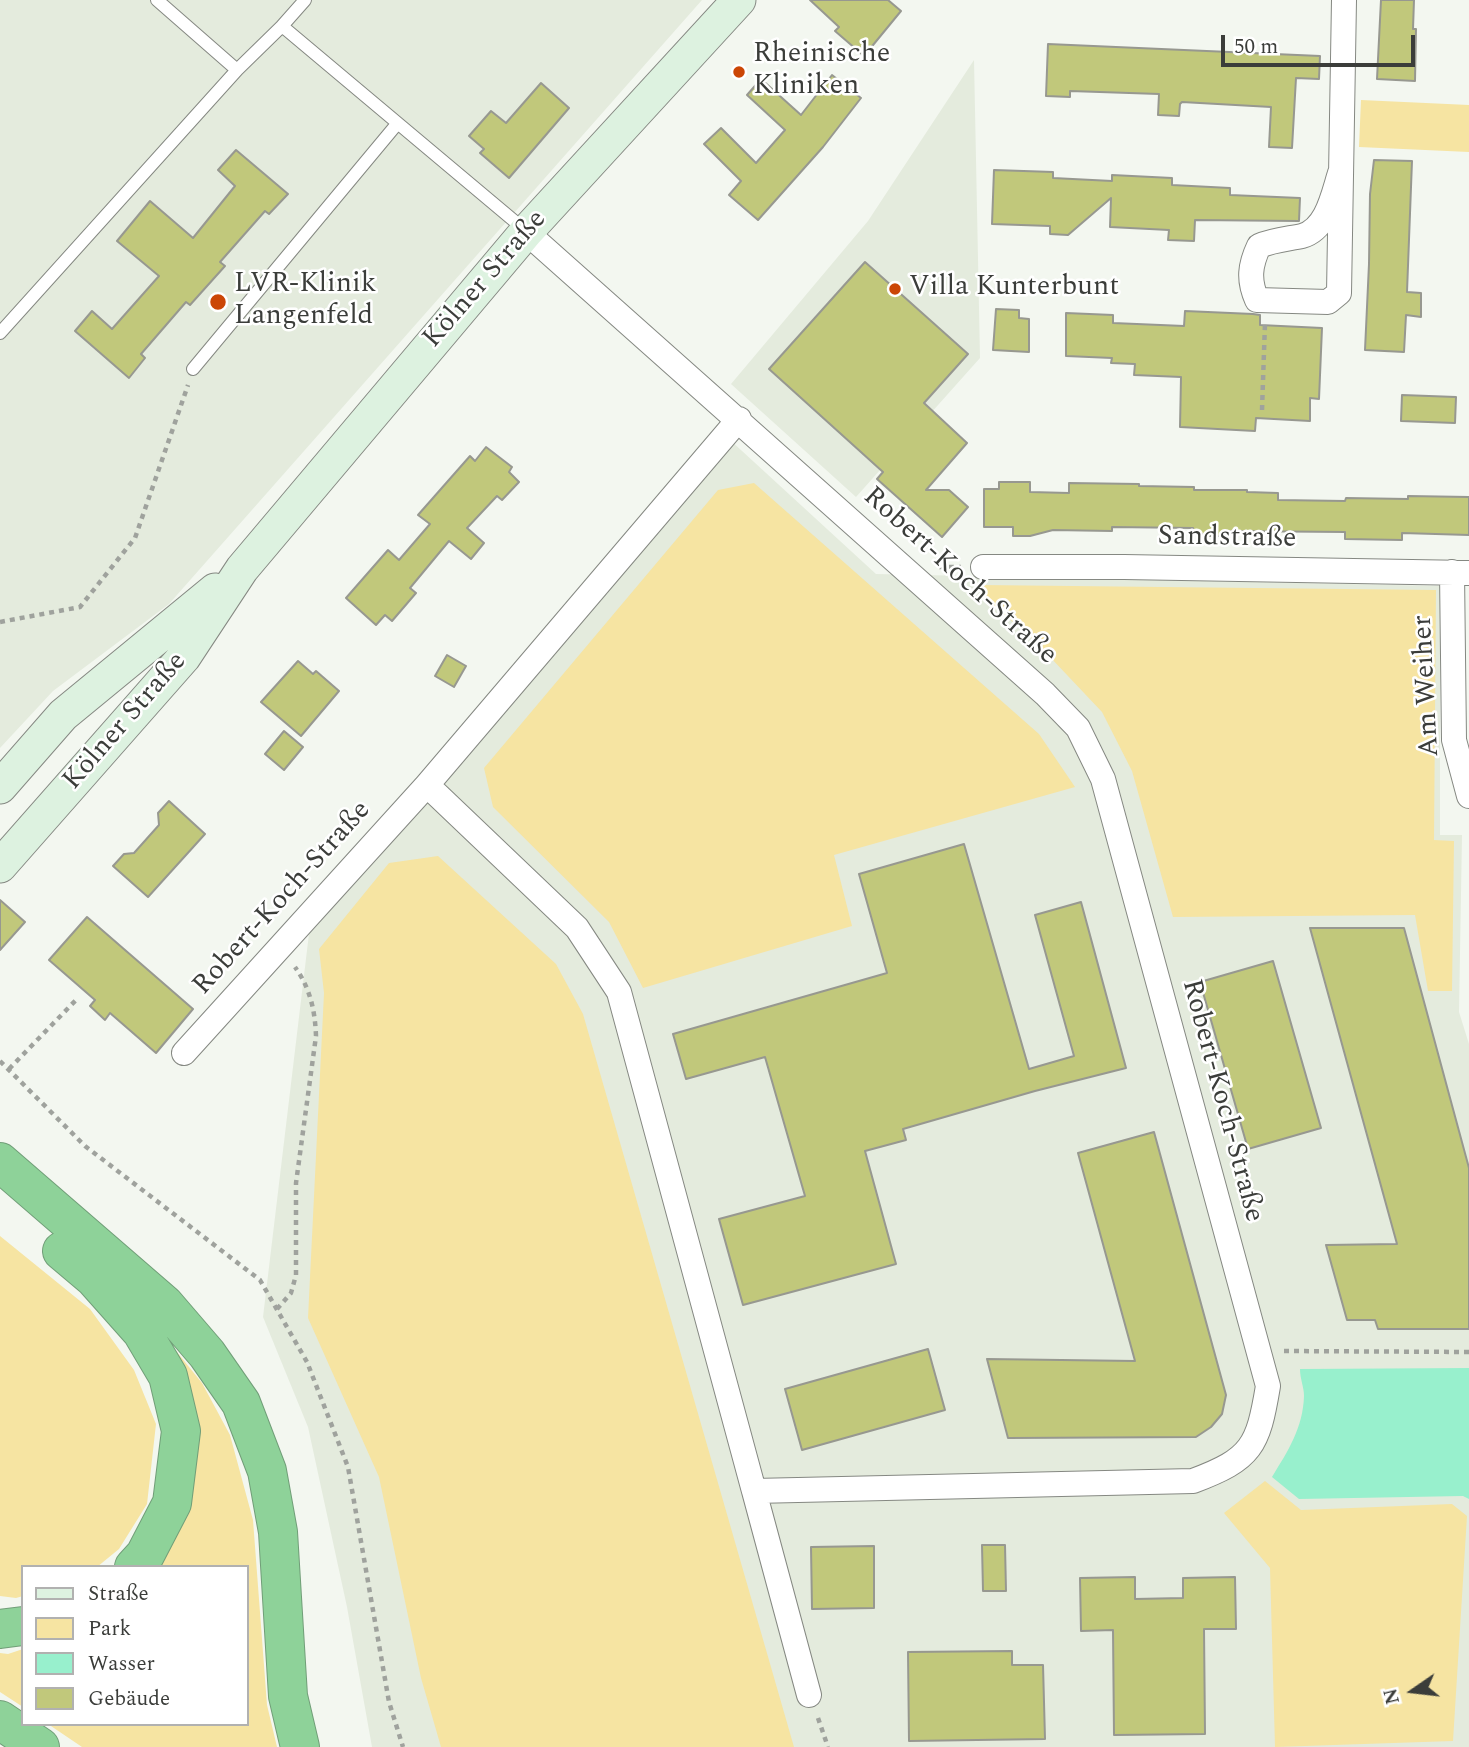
<!DOCTYPE html>
<html>
<head>
<meta charset="utf-8">
<style>
	body { margin:0 }
	#map { position:relative; width:1469px; height:1747px; overflow:hidden; background:#f3f7f0; font-family:Spectral,serif }
	canvas { display:block }
	.legend { position:absolute; left:21px; top:1565px; width:228px; height:161px; box-sizing:border-box; background:#fff; border:2px solid #b1b1b0; margin:0; padding:9px 12px; list-style:none; font-size:21px; color:#3b3d3a }
	.legend li { display:flex; align-items:center; gap:14px; height:35px }
	.legend b { width:35px; border:2px solid #b1b1b0 }
	.north { position:absolute; left:1378px; top:1656px; width:70px; height:70px; -webkit-text-stroke:5px #fff; paint-order:stroke; rotate:256deg; font-size:19px; font-weight:700; line-height:28px; text-align:center; color:#3b3d3a }
	.north::after { content:''; display:block; margin:auto; width:24px; height:32px; background:#3b3d3a; clip-path:polygon(50% 0,100% 100%,50% 72%,0 100%) }
	.scale { position:absolute; left:1221px; top:35px; width:194px; height:32px; box-sizing:border-box; border:4px solid #3b3d3a; border-top:0; padding-left:9px; font-size:21px; line-height:24px; white-space:nowrap; color:#3b3d3a; -webkit-text-stroke:5px #fff; paint-order:stroke }
</style>
</head>
<body>
<div id="map">
<canvas width="1469" height="1747"></canvas>
<ul class="legend">
<li><b style="height:9px;background:#ddf2e0"></b>Straße</li>
<li><b style="height:19px;background:#f6e4a2"></b>Park</li>
<li><b style="height:19px;background:#98f0cd"></b>Wasser</li>
<li><b style="height:19px;background:#c1c87b"></b>Gebäude</li>
</ul>
<div class="north">N</div>
<div class="scale">50 m</div>
</div>
<script>
const ctx = document.querySelector('canvas').getContext('2d');
ctx.lineJoin = 'round';
function paint(path, color) { ctx.fillStyle = color; ctx.fill(path, 'evenodd'); }
function trace(path, color, width, dash) { ctx.strokeStyle = color; ctx.lineWidth = width; ctx.lineCap = dash ? 'butt' : 'round'; ctx.setLineDash(dash || []); ctx.stroke(path); }
function label(font, color, halo, rows, align = 'center') {
  ctx.font = font + ' Spectral,serif'; ctx.lineWidth = 5; ctx.setLineDash([]); ctx.textBaseline = 'middle'; ctx.strokeStyle = halo; ctx.fillStyle = color; for (const [text, x, y, turn = 0] of rows) {
    ctx.save(); ctx.translate(x, y); ctx.rotate((+turn || 0) * Math.PI / 180); ctx.textAlign = isNaN(turn) ? turn : align; if (halo) ctx.strokeText(text, 0, 0); ctx.fillText(text, 0, 0); ctx.restore();
  }
}
paint(new Path2D(`
	M0 0H702L169 604 53 691 0 748Z
	M974 60 980 358 856 497 731 384 868 221Z
	M717 428 876 574 1440 586V835H1462L1459 1012 1469 1044V1747H372L347 1607 308 1427 263 1317 311 917Z`), '#e4ebdd');
paint(new Path2D(`
	M1361 100 1469 105V152L1359 147Z
	M754 483 1039 734 1075 787 834 855 852 926 643 988 609 922 493 807 484 768 718 490Z
	M981 585 1436 590 1434 840 1454 841 1452 991H1428L1415 915 1173 917 1132 771 1102 712 1033 639 980 594Z
	M438 856 556 964 583 1014 794 1747H441L421 1678 379 1477 308 1318 324 993 319 949 389 863Z
	M0 1236 90 1309 134 1370 156 1424 147 1504 119 1549 97 1567H23V1596L16 1598 0 1596Z
	M172 1346 202 1383 230 1435 253 1520 267 1705 277 1747H82L48 1724H247V1567H159L188 1515 196 1442Z
	M1265 1481 1301 1510 1452 1504 1467 1516 1453 1741 1275 1747 1270 1568 1224 1513Z
	M23 1649V1707L0 1692V1653L8 1654Z`), '#f6e4a2');
paint(new Path2D(`
	M1469 1368V1499L1463 1496 1299 1499 1272 1477C1288 1451 1303 1428 1304 1396 1304 1387 1300 1379 1300 1369Z`), '#98f0cd');
const building = new Path2D(`
	M810 0H888L901 11 864 56 835 31 839 27Z
	M1381 0H1414L1413 29H1416L1415 81 1377 79Z
	M1048 44 1320 56 1319 79 1296 78 1292 148 1269 147 1271 107 1182 102 1180 104 1179 116 1158 115 1159 94 1070 91V97L1046 96Z
	M832 75 861 98 823 147 758 220 729 195 741 181 704 144 721 128 756 163 785 130 747 95 761 79 801 115Z
	M541 83 569 108 509 178 480 153 484 149 469 136 491 111 506 123Z
	M236 150 288 194 269 214 265 211 220 262 225 266 190 305 186 302 141 354 145 358 129 378 75 331 92 311 112 329 159 276 117 241 150 201 193 238 235 186 218 170Z
	M1374 160 1412 161 1407 292 1421 293V317L1406 315 1404 352 1365 350 1369 264 1370 194Z
	M994 170 1053 172V178L1112 181V175L1172 178V185L1230 188V195L1300 198 1299 221 1195 220 1194 241 1168 240 1169 230 1110 227 1111 198 1068 235 1050 234V226L992 224Z
	M865 262 968 354 924 403 967 443 926 490H949L968 507 942 537 877 479 883 472 769 369Z
	M996 309 1019 310V318L1029 319V352L993 350Z
	M1185 311 1253 314 1260 315V325L1322 328 1319 399 1310 398V421L1256 418 1255 431 1180 427 1181 377 1134 375 1135 364 1111 363 1112 358 1066 356V313L1113 315V323L1184 326Z
	M1402 395 1456 397 1455 423 1401 421Z
	M486 447 512 467 509 472 519 482 502 500 497 496 467 528 484 543 471 559 449 541 410 588 416 593 392 621 385 615 376 625 346 598 388 550 399 560 430 524 418 515 470 456 475 461Z
	M999 482H1030V492L1069 493V483L1139 484V486L1194 487V490H1247V492L1278 493V500L1345 501 1346 498 1408 499V496L1469 497V535L1402 533V540L1345 539V532L1227 531V536H1205V534H1194L1193 528 1112 527V531L1053 530 1030 536H1013V527H984V489H999Z
	M447 655 466 666 454 687 435 676Z
	M298 661 313 674 316 671 339 691 301 736 261 702Z
	M284 731 303 747 284 770 265 754Z
	M169 801 205 834 148 897 113 866 124 854 134 853 159 825 158 813Z
	M964 844 1029 1069 1074 1056 1035 915 1081 902 1126 1068 1035 1091 903 1129 906 1140 865 1151 896 1264 743 1305 719 1219 805 1196 765 1057 686 1079 673 1034 887 973 859 874Z
	M0 900 25 922 0 950Z
	M87 917 193 1009 156 1053 110 1013 105 1020 90 1006 95 1000 49 960Z
	M1310 928H1404L1469 1168V1329H1378L1375 1320H1347L1326 1245 1397 1244Z
	M1273 961 1321 1128 1248 1149 1200 982Z
	M1154 1132 1226 1395 1222 1414 1211 1427 1196 1437 1008 1438 987 1359 1135 1361 1078 1153Z
	M928 1349 945 1410 802 1450 785 1389Z
	M982 1545H1005L1006 1591H983Z
	M874 1546V1608L812 1609 811 1547Z
	M1135 1577V1599L1183 1598V1578L1235 1577 1236 1629H1204L1205 1734 1114 1735 1113 1630 1081 1631 1080 1578Z
	M1012 1651V1665H1043L1045 1739 909 1741 908 1652Z`);
paint(building, '#c1c87b');
trace(building, '#979890', 2);
const lane = new Path2D(`
	M157 0 237 70
	M282 26 305 0
	M0 333 237 70 282 26 525 230
	M193 369 397 124`);
const street = new Path2D(`
	M1340 173C1333 195 1327 229 1302 236 1287 239 1273 240 1259 246 1250 265 1248 280 1257 300L1328 302 1339 293 1344 0
	M526 232 1045 694 1078 728 1103 779 1268 1386C1258 1446 1252 1459 1193 1481L754 1491 619 992 577 928 427 785 739 419
	M983 567H1124L1469 573
	M1452 572 1454 740 1469 796
	M184 1053 427 785
	M754 1491 809 1695`);
const secondary = new Path2D(`
	M0 787 63 715 215 590
	M0 866 184 657 242 569 526 232 739 0`);
const highway = new Path2D(`
	M0 1162 164 1304 207 1354 241 1403 267 1471 278 1532 288 1696 300 1747
	M62 1251 94 1278 142 1332 168 1376 181 1431 172 1503 145 1555 134 1567
	M0 1629 23 1626
	M0 1720 40 1747`);
trace(lane, '#858882', 14);
trace(street, '#858882', 26);
trace(secondary, '#858882', 35);
trace(highway, '#719e78', 40);
trace(new Path2D(`
	M1262 410 1265 323
	M939 567H961
	M0 622 80 607 135 538 188 385
	M0 1061 85 1146 260 1280 307 1362 348 1467 389 1702 403 1747
	M9 1069 76 1000
	M277 1309 291 1293 296 1275V1183L316 1036C315 1010 310 988 295 967
	M1284 1351 1469 1352
	M818 1718 828 1747`), '#9fa29d', 4.5, [5, 5]);
trace(lane, '#fff', 12);
trace(street, '#fff', 24);
trace(secondary, '#ddf2e0', 33);
trace(highway, '#8ed299', 38);
for (const [x, y, r, color] of [
	[739,72,7,"#cb4605"],
	[895,289,7,"#cb4605"],
	[218,302,9,"#cb4605"]
]) { const dot = new Path2D(); dot.arc(x, y, r, 0, 2 * Math.PI); ctx.fillStyle = color; ctx.fill(dot); trace(dot, '#fff', 2.5); }
label('28px', '#3b3d3a', '#fff', [
	["Rheinische",753,56],
	["Kliniken",753,88],
	["LVR-Klinik",234,286],
	["Langenfeld",234,318],
	["Villa Kunterbunt",909,289]
], 'left');
label('28px', '#3b3d3a', '#fff', [
	["Kölner Straße",486,280,-49],
	["Sandstraße",1227,539,1],
	["Robert-Koch-Straße",959,577,42],
	["Am Weiher",1428,686,-93],
	["Kölner Straße",126,722,-49],
	["Robert-Koch-Straße",283,899,-48],
	["Robert-Koch-Straße",1221,1101,75]
]);
</script>
</body>
</html>
